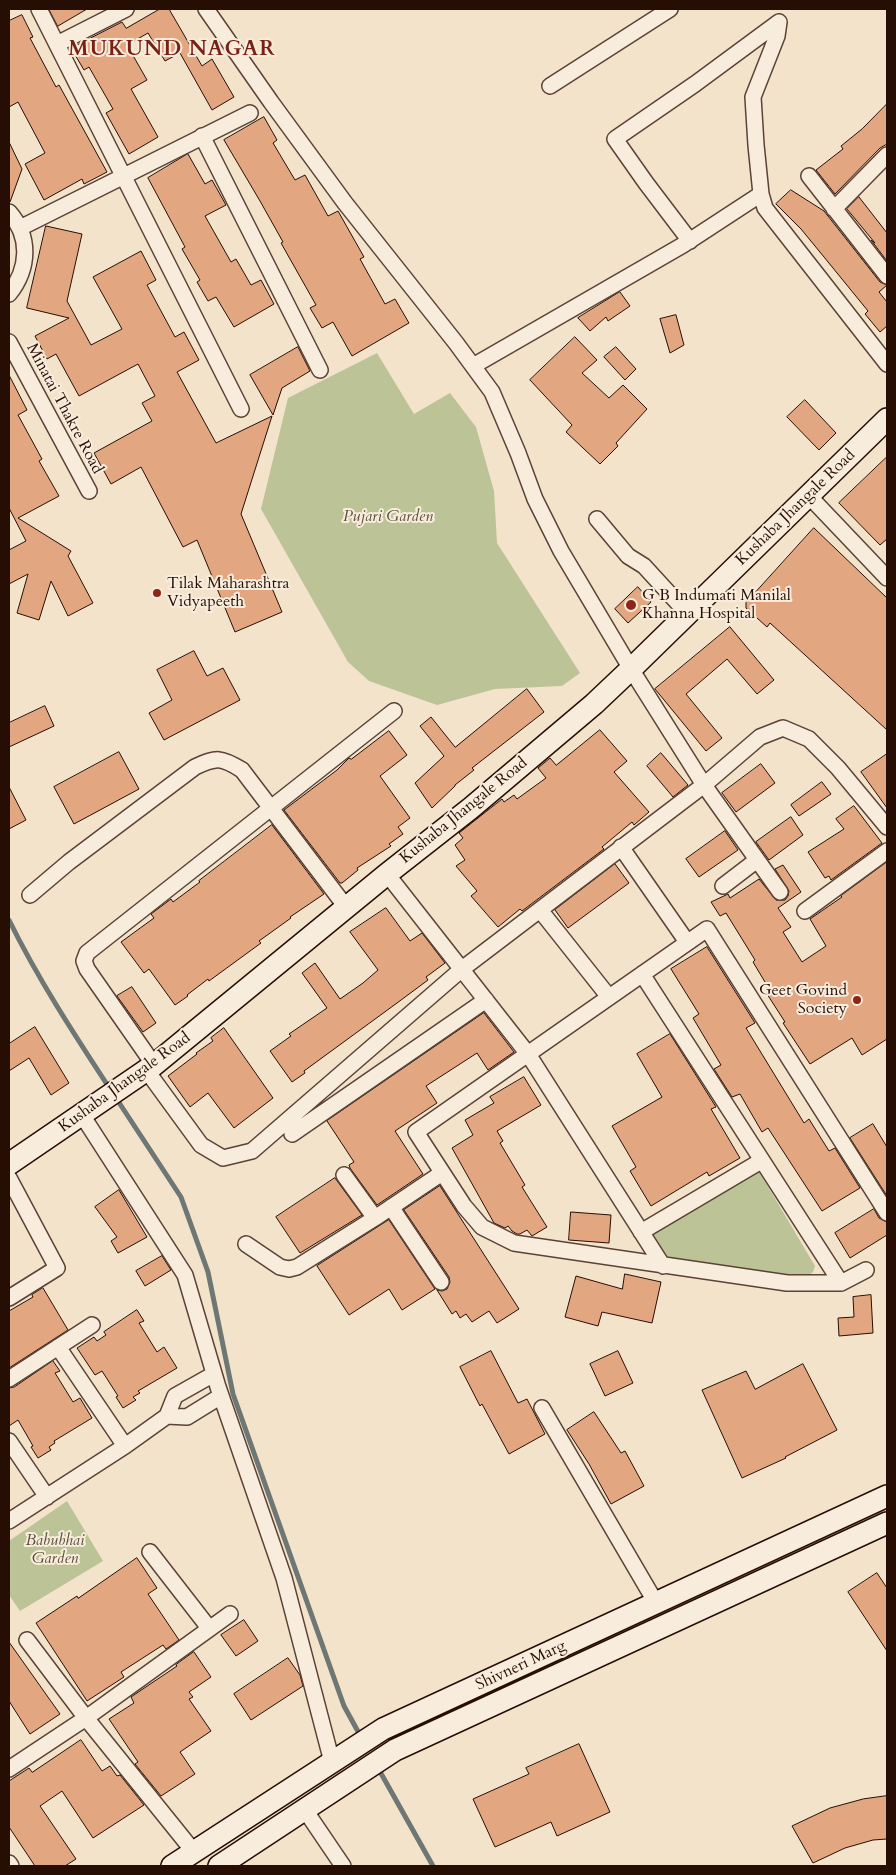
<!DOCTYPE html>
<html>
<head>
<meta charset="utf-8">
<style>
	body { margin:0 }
	#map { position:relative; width:896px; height:1875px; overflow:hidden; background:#f4e3cb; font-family:Cardo,serif }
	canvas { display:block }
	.frame { position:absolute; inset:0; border:10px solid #270e05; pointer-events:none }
</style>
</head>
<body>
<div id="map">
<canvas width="896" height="1875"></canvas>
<div class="frame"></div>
</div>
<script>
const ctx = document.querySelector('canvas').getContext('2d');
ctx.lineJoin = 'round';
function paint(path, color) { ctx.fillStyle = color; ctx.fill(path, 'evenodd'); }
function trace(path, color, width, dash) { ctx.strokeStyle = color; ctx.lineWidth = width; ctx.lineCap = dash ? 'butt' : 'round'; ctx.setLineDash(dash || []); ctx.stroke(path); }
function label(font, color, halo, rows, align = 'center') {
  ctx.font = font + ' Cardo,serif'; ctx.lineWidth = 4; ctx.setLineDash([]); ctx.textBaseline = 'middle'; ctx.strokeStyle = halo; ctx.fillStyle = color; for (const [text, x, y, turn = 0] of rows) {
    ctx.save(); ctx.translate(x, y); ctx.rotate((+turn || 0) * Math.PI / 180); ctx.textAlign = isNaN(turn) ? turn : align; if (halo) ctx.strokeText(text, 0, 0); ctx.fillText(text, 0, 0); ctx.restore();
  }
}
paint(new Path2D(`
	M377 353 414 414 450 393 476 427 494 491 497 543 580 673 562 686 495 689 437 705 369 681 348 662 261 509 288 398Z
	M757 1168 815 1266 813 1272 807 1276 744 1272 669 1260 650 1233Z
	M67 1501 103 1561 20 1611 9 1595V1541Z`), '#bcc397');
trace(new Path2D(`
	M9 920C38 979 74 1034 110 1089
	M116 1098 181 1197 208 1272 233 1394 344 1706 361 1737
	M378 1768 433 1866`), '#6e7774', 5);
const building = new Path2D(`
	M49 9H87L58 26Z
	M160 9H169L202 66 212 59 234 97 212 110 180 53 165 61 148 33 127 45 147 80 131 89 158 137 129 154 106 113 113 109 89 67 84 70 71 48 122 22 126 28Z
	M22 15 33 37 30 38 56 87 59 85 107 172 84 184 82 179 44 200 25 164 45 153 18 102 9 107V21Z
	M887 104V144L880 148 835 194 816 170 843 149 841 146 862 129Z
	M264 117 277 140 273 143 295 180 305 175 328 216 338 211 364 257 360 259 385 304 395 299 409 323 352 356 333 322 322 328 310 308 316 305 281 243 283 242 260 201 224 140Z
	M9 142 22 169 10 202 9 201Z
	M188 154 205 184 212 180 226 205 205 216 231 262 236 259 251 285 261 280 274 304 234 327 216 297 208 301 197 282 200 280 182 249 185 247 148 178Z
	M791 190 824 211 880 282 887 285 879 292 887 302V326L880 332 865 314 868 311 824 257 801 229 776 204Z
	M859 197 887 233V261L871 240 875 243 847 209Z
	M46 226 82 234 67 301 91 345 122 329 93 277 141 251 156 280 147 285 175 337 184 332 199 360 177 372 216 443 272 416 241 514 282 612 235 632 197 540 183 547 141 467 111 484 94 453 152 421 142 403 155 396 138 364 79 396 56 354 47 359 35 336 69 318 27 308Z
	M620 292 630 306 608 321 606 317 590 331 578 318Z
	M676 315 684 345 670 353 660 319Z
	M575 337 597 360 582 373 609 398 623 385 647 409 616 443 618 446 600 464 566 432 572 425 530 380Z
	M298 347 310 371 282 388 273 415 250 375Z
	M616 347 636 369 625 380 604 357Z
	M9 375 27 410 18 415 42 459 39 461 59 496 18 518 71 551 68 556 93 603 68 616 51 581 39 620 17 613 28 574 9 584V550L26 541 9 508Z
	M805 400 836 433 819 450 787 417Z
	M887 457V539L880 545 839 503Z
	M814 528 887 598V730L770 623 767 627 746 608V603Z
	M638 587 651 602 628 623 615 609Z
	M730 627 774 680 757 694 727 659 686 694 722 738 706 751 655 689Z
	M194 651 207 676 223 668 240 700 164 740 149 713 172 700 157 670Z
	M527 689 544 712 472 768 474 770 455 785V786L432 808 415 783 444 756 420 726 431 717 455 747Z
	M45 706 54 726 9 747V723Z
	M600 730 627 761 614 772 649 812 634 825 632 822 602 847 604 849 522 911 520 909 498 927 471 896 477 891 456 866 465 860 455 845 463 838 459 833 502 799 504 802 514 795 517 799 546 778 538 768 550 758 556 765Z
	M389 731 407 755 380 776 410 818 398 827 403 834 389 844 391 846 357 868 358 870 342 883H340L284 810 337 770 349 758 351 759Z
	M119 752 139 789 74 824 54 787Z
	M661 753 688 785 673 797 647 766Z
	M887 754V808L861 772Z
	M761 764 775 783 736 812 722 793Z
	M822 782 831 794 799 816 791 805Z
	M9 787 26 820 9 829Z
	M854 806 882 843 831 880 829 876 825 878 808 852 844 829 836 819Z
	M791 817 803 835 769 860 756 842Z
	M272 825 324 894 290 917 291 918 259 941 261 943 209 981 208 979 187 995 188 996 175 1005 149 969 144 973 121 942 154 918 151 914 171 899 173 902 200 882 199 881Z
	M725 831 738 850 699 877 686 859Z
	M887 862V1039L862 1055 852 1038 810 1064 783 1023 785 1022 767 994 771 992 753 962 755 960 726 913 720 916 711 902 728 894 730 898 759 879 776 900H785L788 896 789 891 775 869 783 865 801 892 778 908 791 927 783 932 802 962 826 946 810 919 842 897 841 896Z
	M615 864 629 883 568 928 555 910Z
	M386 908 410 941 422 933 445 963 426 977 428 980 397 1003 304 1071 305 1073 292 1082 270 1051 291 1036 289 1034 327 1008 302 973 315 963 340 999 363 983 378 970 350 932Z
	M707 947 755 1023 746 1028 804 1123 809 1119 829 1151 835 1148 860 1188 822 1211 768 1128 762 1132 740 1094 732 1097 714 1069 721 1065 693 1018 699 1014 671 969Z
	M132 987 156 1023 143 1032 117 996Z
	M484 1013 514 1052 488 1070 477 1053 426 1086 437 1103 395 1131 423 1174 377 1205 350 1168 349 1165 354 1162 327 1121Z
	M35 1027 69 1083 51 1095 29 1058 9 1071V1044Z
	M224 1028 273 1098 234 1128 208 1093 190 1107 168 1076 197 1054 196 1053 213 1041 211 1038Z
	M670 1034 716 1107 711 1109 740 1158 709 1176 707 1172 651 1206 630 1171 636 1167 612 1126 662 1097 637 1054Z
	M524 1077 541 1105 497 1131 503 1141 500 1143 525 1185 522 1187 547 1227 532 1236 527 1230 520 1234H517L512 1231 508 1226 505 1228 494 1223 452 1148 473 1135 465 1120 494 1103 490 1097Z
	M873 1124 887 1147V1196L850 1138Z
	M335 1178 362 1215 300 1253 276 1217Z
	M440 1186 519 1309 497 1323 489 1311 472 1322 466 1314 460 1318 456 1311 452 1314 437 1290 442 1291 447 1289 450 1282 449 1277 404 1210Z
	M119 1190 147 1237 118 1253 111 1241 117 1237 95 1207Z
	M874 1209 879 1218 887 1222V1235L850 1258 835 1233Z
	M571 1212 611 1215 609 1243 569 1240Z
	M389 1220 435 1289 402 1310 389 1289 349 1315 317 1266Z
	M162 1256 171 1270 145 1286 136 1271Z
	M625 1274 661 1282 652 1323 602 1312 598 1326 565 1317 576 1276 622 1289Z
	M43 1288 68 1330 9 1368V1311L33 1297 32 1295Z
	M871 1295 873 1333 839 1336 838 1318 854 1317 853 1297Z
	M137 1310 144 1321 139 1323 157 1352 164 1347 177 1368 138 1391 140 1393 133 1397 136 1400 123 1408 116 1397 118 1396 102 1371 95 1375 77 1348 94 1337 97 1341 106 1335 104 1332Z
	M491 1351 518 1403 527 1399 545 1434 509 1454 482 1404 480 1406 460 1367Z
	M618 1351 633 1383 605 1396 590 1364Z
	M53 1361 60 1371 55 1373 73 1402 80 1398 92 1418 54 1441 55 1443 49 1447 51 1450 38 1458 31 1447 33 1446 18 1420 9 1426V1388L14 1387Z
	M803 1364 837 1430 785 1457 786 1458 742 1478 702 1390 746 1371 755 1389Z
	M594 1412 621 1453 625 1451 644 1486 611 1504 589 1464 567 1430Z
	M137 1558 157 1588 148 1594 179 1640 166 1649 163 1645 121 1672 124 1677 87 1701 36 1623 77 1596 78 1598Z
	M877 1573 887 1588V1651L848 1592Z
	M244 1620 258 1641 236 1656 221 1635Z
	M9 1642 60 1714 30 1734 9 1701Z
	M194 1652 211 1677 189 1692 193 1697 189 1699 211 1731 180 1752 195 1774 161 1796 135 1764 138 1762 109 1719 134 1703 131 1697 177 1666 176 1665Z
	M288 1658 300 1675 303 1686 251 1720 234 1694Z
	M81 1740 102 1771 110 1766 117 1776 120 1775 144 1805 93 1838 62 1791 40 1806 76 1859 65 1866H35L9 1827V1781L29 1768 32 1772Z
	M579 1744 610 1812 557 1836 551 1822 495 1847 473 1799 529 1774 526 1768Z
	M887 1796V1839L873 1840 845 1848 813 1863 792 1826 830 1808 863 1799Z`);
paint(building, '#e2a681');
trace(building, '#270e05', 1);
const street = new Path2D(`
	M39 9 241 409
	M206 9 271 102 345 203 456 343 492 392 518 453 535 499 561 551 631 669 704 785 780 892
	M57 44 126 9
	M550 86 670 9
	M202 136 320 370
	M809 176 887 276
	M834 209 887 155
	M9 212C31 237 29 269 9 294
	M20 228 250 113
	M690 241 646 183 615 139 695 84 779 22 777 36 753 97 756 145 761 194
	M9 342 89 491
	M473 366 683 245 761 194 765 208 887 364
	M809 496 887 578
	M597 519 628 556 644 566 688 614
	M621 847 687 942
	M387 874 528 1054 663 1266
	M723 886 757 860
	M30 895 69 862 195 767C217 757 221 757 242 770L346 907
	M540 910 609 997
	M805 911 887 851
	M642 974 841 1283
	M154 1065 87 969 84 961 87 953 394 711
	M147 1071 201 1145 223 1158 252 1151 462 969 704 785 760 737 783 728 809 739 838 768 887 827
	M82 1115 185 1275 218 1387 284 1578 332 1762
	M292 1134 486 1000
	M344 1175 375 1218
	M9 1178 57 1268 9 1298
	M391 1207 441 1282
	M641 1232 761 1161
	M246 1244 280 1267 289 1269 297 1267 375 1218 442 1173
	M866 1270 841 1283H787L514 1243 482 1227 464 1206 416 1132 707 929 887 1213
	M58 1347 125 1446
	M9 1379 92 1325
	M542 1408 656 1603
	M167 1416 187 1417 221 1396
	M9 1441 47 1497
	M9 1521 125 1446 167 1416 175 1396 214 1374
	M150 1552 209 1628
	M27 1640 86 1718 194 1852
	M9 1769 86 1718 230 1614
	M305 1810 343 1866
	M9 1863 11 1866`);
const secondary = new Path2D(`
	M9 1164 154 1065 387 874 471 808 594 704 631 669 887 419
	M172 1866 383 1729 887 1496
	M219 1866 395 1750 887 1523`);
trace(street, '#5a4336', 18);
trace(secondary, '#270e05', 24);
trace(street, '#f8eddd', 15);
trace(secondary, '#f8eddd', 21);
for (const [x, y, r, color] of [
	[157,593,5,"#8f2418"],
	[631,605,6,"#8f2418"],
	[857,1000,5,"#8f2418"]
]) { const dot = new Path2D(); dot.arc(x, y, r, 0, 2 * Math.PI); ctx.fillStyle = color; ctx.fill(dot); trace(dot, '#f8eddd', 2); }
label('16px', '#270e05', '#f8eddd', [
	["Minatai Thakre Road",64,409,62],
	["Kushaba Jhangale Road",796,508,-44],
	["Kushaba Jhangale Road",464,811,-39],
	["Kushaba Jhangale Road",125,1083,-36],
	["Shivneri Marg",521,1666,-25]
]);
label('italic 16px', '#5b4d38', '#f8eddd', [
	["Pujari Garden",388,517],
	["Babubhai",55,1541],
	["Garden",55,1559]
]);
label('16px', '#270e05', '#f8eddd', [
	["Tilak Maharashtra",167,584],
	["Vidyapeeth",167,602],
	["G B Indumati Manilal",642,596],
	["Khanna Hospital",642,614],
	["Geet Govind",847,991,"right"],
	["Society",847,1009,"right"]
], 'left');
ctx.letterSpacing = '1px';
label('bold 21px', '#7a1f14', '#f8eddd', [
	["MUKUND NAGAR",172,50]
]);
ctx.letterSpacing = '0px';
</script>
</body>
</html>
